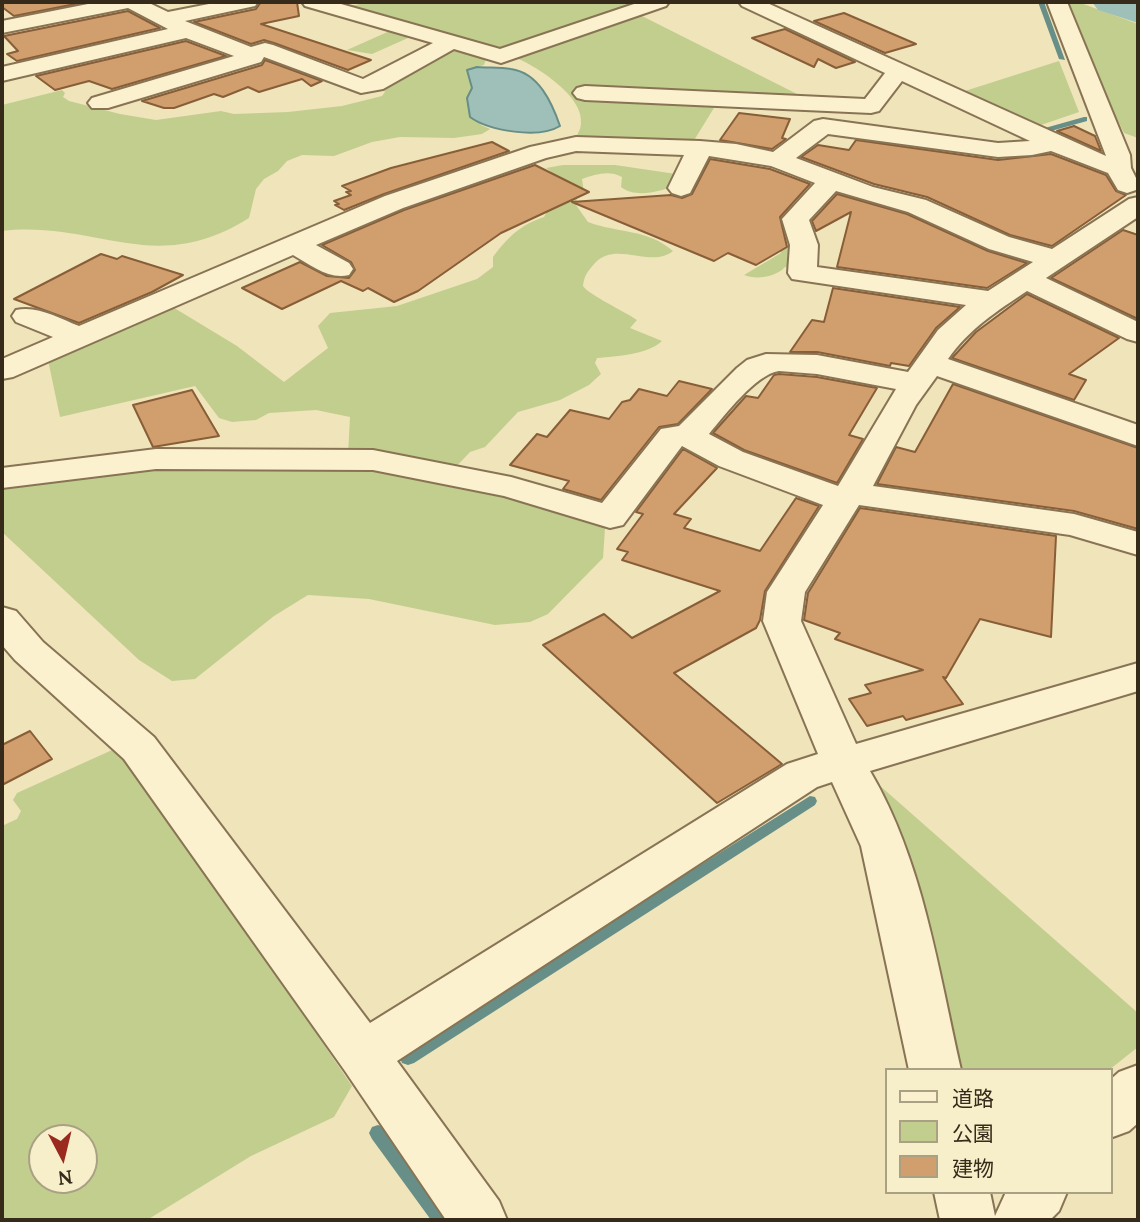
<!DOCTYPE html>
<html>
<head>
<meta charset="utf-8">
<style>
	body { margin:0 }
	#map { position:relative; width:1140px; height:1222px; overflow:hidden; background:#f0e4ba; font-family:Lora,"Noto Sans JP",serif }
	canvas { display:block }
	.frame { position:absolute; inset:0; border:4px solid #362a1a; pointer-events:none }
	.legend { position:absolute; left:885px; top:1068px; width:228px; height:126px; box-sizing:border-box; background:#f7eeca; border:2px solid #aaa084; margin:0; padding:9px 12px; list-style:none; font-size:21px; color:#362a1a }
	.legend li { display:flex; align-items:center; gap:14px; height:35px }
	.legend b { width:35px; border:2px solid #aaa084 }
	.north { position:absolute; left:28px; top:1124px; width:70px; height:70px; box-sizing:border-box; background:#f7eeca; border:2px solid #aaa084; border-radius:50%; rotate:173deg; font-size:19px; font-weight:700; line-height:28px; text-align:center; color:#362a1a }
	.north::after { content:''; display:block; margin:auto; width:24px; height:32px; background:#9a2920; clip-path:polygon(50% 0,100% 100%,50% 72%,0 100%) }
</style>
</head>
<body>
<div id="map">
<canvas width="1140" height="1222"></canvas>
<div class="frame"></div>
<ul class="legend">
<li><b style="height:9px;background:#fbf1ce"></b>道路</li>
<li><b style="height:19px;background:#c2ce8e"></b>公園</li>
<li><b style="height:19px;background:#d19f6e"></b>建物</li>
</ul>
<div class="north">N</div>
</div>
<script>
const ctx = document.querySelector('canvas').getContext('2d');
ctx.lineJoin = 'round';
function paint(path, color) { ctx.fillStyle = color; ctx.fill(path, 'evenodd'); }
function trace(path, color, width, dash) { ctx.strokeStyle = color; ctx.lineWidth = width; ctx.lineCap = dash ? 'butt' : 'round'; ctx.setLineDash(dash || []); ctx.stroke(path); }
paint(new Path2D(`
	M369 2H636L505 47H494L350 9 351 6Z
	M1066 2H1078L1138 24V138L1124 133 1096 77Z
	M638 14 809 100 717 103 693 142H572C576 137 581 130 581 123 584 96 535 65 514 57Z
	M392 30 407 34 408 38 372 54 347 50Z
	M451 50 467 51 486 59 484 65 467 70 481 125 490 129 482 134 454 138 400 137 372 142 334 156 302 155 287 161 278 171 264 179 256 189 249 218C154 278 96 220 2 231V105L62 90 65 93 63 97 69 101 120 114 156 120 221 111 234 114 288 112 342 106 382 96 385 92 382 88Z
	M1059 61 1079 112 1041 125 965 91Z
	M563 165H615L676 174 668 188C655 193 633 197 621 187L622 177C609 170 596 174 582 179L584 193 577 197 576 205 588 222C617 233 648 229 673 251 651 269 616 240 595 263 588 271 584 275 583 286 589 295 624 311 637 320L630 328 662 341C647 355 617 356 597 358L595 363 601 374 589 385 560 400 518 412 485 447 470 452 453 470 348 455 350 417 316 410 269 413 256 420 232 422 219 418 195 386 60 417 48 360 171 306 237 346 284 382 328 348 318 326 330 313 397 306 477 279 493 267V257C508 237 520 225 544 217L563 181 546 168Z
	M751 201 791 209 794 212 796 268 785 267C776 277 756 280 744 275L781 253Z
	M156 465 367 467 500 493 601 521 605 528 603 558 548 614 530 622 495 625 369 599 308 595 274 616 195 679 172 681 139 660 2 532V486Z
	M121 746 352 1086 334 1117 251 1156 147 1220H2V826L17 819 21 811 13 800 17 793ZM42 1138H84V1180H42Z
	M870 777 1138 1013V1047L1109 1070H951Z`), '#c2ce8e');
const water = new Path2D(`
	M477 67C488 68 500 67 511 69 539 73 552 103 560 126 539 139 489 131 470 117L467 98 472 88 467 70Z`);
paint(water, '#9fc0b9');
trace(water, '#678e87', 2);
paint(new Path2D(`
	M635 2H644L620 11 615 10Z
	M1038 2H1044L1065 60 1059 59Z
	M1084 117H1087V121L1044 133 1031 127 1035 125 1045 128Z
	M810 796 815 797 817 801 815 805 414 1063 408 1065 402 1063 400 1058 402 1053Z
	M378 1125 384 1127 448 1214 451 1220H431L372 1139 369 1133 372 1127Z`), '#678e87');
paint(new Path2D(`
	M1092 2H1138V23L1098 10Z`), '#9fc0b9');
const building = new Path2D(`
	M2 2H86L14 16 2 7Z
	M261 2H297L299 16 261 24 371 60 348 70 274 43 264 40 251 44 194 22 256 9Z
	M128 11 160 28 17 61 7 54 18 51 4 36Z
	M844 13 916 44 885 53 814 21Z
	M785 29 855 62 836 68 818 59 814 67 752 38Z
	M186 41 226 56 112 89 89 81 55 90 36 76Z
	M265 60 322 81 311 86 302 79 259 92 248 87 223 97 214 94 174 108H164L142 101 262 65Z
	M739 113 790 119 782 138 786 139 772 149 720 140Z
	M1074 126 1095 136 1101 151 1057 131Z
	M856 140 998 160 1051 154 1106 175 1116 191 1126 195 1052 246 1010 235 927 197 874 184 801 157 818 145 849 150Z
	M492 142 509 151 384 194 344 210 335 205 339 204 334 201 351 195 346 192 351 191 342 186 391 168Z
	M710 159 770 169 810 184 780 217 787 247 756 265 728 253 714 261 572 202 671 195 682 198 692 194Z
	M535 165 589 192 501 233 418 291 394 302 368 288 363 291 341 281 282 309 242 288 300 262 327 276 349 278 355 270 351 262 322 245 404 210Z
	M837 194 907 214 988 251 1027 263 987 288 837 267 851 212 816 231 812 221Z
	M1123 230 1138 235V319L1051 278Z
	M101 254 117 259 122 256 183 275 152 292 79 323 14 299Z
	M833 288 960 307 936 328 909 366 891 363 890 366 817 352H790L812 320 824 322Z
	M1027 294 1119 338 1069 374 1086 380 1074 400 952 358 976 332Z
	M779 374 817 377 877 388 849 435 863 439 837 483 744 450 713 433 746 396 758 398 774 375Z
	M679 381 712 389 678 424 659 427 601 500 563 489 569 481 510 465 537 434 547 437 570 410 609 419 622 402 630 400 639 389 667 396Z
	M953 384 1138 448V529L1074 511 877 484 896 447 915 452Z
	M192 390 219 436 153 447 133 405Z
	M683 449 717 468 674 514 691 519 684 528 760 551 796 498 819 506 765 591 760 620 756 628 674 673 782 764 717 803 543 645 604 614 632 638 720 591 622 560 628 552 617 549 643 514 636 512Z
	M860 508 1056 536 1051 637 980 619 946 678 943 677 963 704 906 720 903 716 867 726 849 699 871 693 865 685 923 670 835 639 840 633 804 620 808 593Z
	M30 731 52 759 2 785V745Z`);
paint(building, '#d19f6e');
trace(building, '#885e38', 2);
const minor = new Path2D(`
	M98 2H147L168 12 219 2H258L255 6 185 21 251 47 265 43 273 45 363 79 433 43 305 6 302 2H334L500 49 640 2H669L666 6 501 63 454 49 383 89 361 93 264 57 261 62 108 108H92L88 103 92 98 234 56 186 38 2 81V67L168 29 128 8 2 33V21Z
	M739 2H765L1106 156 1047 2H1067L1130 155 1131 168 1138 182 1136 190 1127 193 1118 190 1108 173 1051 151 1032 155 998 157 828 134 796 158 873 187 926 200 1009 237 1052 249 1129 199 1138 197V217L1046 278 1138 322V342L1127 339 1027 291C997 311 969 329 948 359L1138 425V446L937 376 916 405 873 486 1074 514 1138 532V555L1070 535 859 505 805 592 801 621 856 744 1138 663V691L870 771C923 861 938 969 961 1070H909L861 846 832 782 817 787 397 1061 499 1201 507 1220H446L345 1071 124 759 15 660 2 645V607L16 611 43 642 154 737 370 1023 787 764 818 754 763 621 767 592 823 505 719 466 682 446 623 525 610 528 504 496 373 470 156 469 2 488V468L156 449 373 450 511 477 602 503 661 429 679 426 737 368 747 360 766 354 817 355 908 372 938 330 966 305 792 279 788 273 790 245 782 219 815 183 771 166 709 156 690 193 681 196 672 193 668 188 684 155 576 151 546 158 403 208 316 245 349 263 353 269 349 275C329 280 311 265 293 255L13 377 2 379V359L53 337 16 322 12 316 16 310C37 305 59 318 79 326L385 196 530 147 576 137 700 141 736 144 773 152 814 121 823 119 998 143 1030 141 902 81 879 111 871 113 585 100 577 98 573 93 577 88 585 86 865 99 885 73 742 6ZM836 191 908 212 989 249 1033 262 988 291 817 267 818 245 809 220ZM779 371 817 374 896 389 838 486 743 452 709 434C724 416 756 374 779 371Z
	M1138 1065V1123L1129 1131 1110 1138V1080L1119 1072Z
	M934 1192H990L995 1216 1006 1192H1067L1059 1211 1050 1220H940Z`);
trace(minor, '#887454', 4);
paint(minor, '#fbf1ce');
</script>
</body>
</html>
